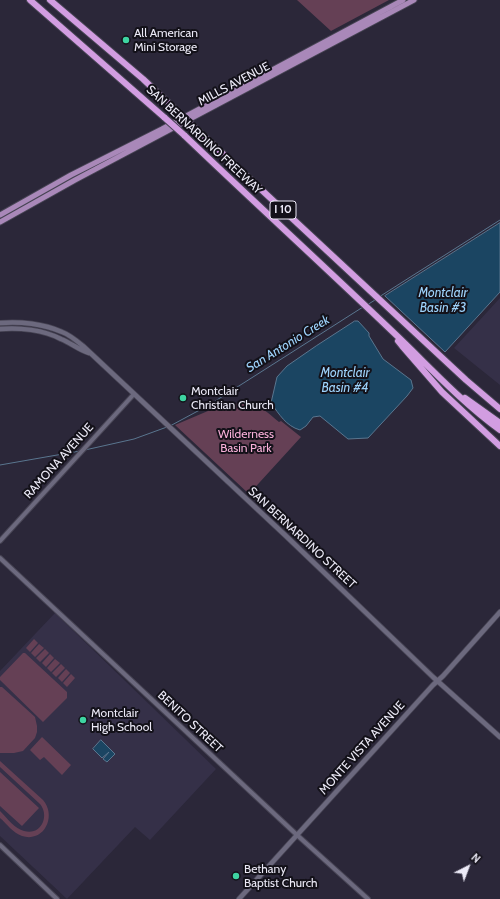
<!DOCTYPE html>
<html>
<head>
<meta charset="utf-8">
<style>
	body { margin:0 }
	#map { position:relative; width:500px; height:899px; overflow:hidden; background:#2b2739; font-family:Cabin,sans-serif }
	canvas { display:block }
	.north { position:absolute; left:448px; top:847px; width:40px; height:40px; -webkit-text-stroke:3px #131119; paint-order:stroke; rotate:42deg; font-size:11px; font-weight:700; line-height:16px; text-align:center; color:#eceaf7 }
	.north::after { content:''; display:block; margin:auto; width:14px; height:18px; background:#eceaf7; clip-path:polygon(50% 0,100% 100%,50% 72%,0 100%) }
</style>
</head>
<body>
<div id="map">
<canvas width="500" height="899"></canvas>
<div class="north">N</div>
</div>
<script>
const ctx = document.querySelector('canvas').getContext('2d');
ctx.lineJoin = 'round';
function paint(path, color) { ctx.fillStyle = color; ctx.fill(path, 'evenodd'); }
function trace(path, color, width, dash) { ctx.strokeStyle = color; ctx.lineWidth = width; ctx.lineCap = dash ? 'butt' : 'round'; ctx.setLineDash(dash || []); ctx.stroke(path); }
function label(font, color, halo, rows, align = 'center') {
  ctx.font = font + ' Cabin,sans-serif'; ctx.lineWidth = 4; ctx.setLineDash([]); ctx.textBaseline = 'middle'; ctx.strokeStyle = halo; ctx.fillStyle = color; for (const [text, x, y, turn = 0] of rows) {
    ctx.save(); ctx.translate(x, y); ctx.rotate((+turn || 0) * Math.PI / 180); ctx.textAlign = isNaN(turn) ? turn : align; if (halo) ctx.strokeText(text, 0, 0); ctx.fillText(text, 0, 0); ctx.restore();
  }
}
paint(new Path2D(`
	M500 298V385L454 348Z
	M55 613 216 769 150 840 135 827 67 899 0 836V671Z`), '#353048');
paint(new Path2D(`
	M297 0H389L331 31Z
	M244 403C260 405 267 412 279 422L281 421 301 437 249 494 175 425 222 405Z
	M34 639 38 643 30 652 26 648Z
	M39 644 44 648 35 657 31 653Z
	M45 649 49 653 40 662 36 658Z
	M23 653H25L67 692V698L43 722 0 680V677Z
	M50 654 54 658 46 667 42 663Z
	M55 659 60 663 51 672 47 668Z
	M61 664 65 668 56 677 52 673Z
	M66 669 70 673 62 682 58 678Z
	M71 674 75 678 67 687 63 683Z
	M0 687H2L35 717 37 726V732L35 738 23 751 14 753H0Z
	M42 737 71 765 62 775 44 757 40 760 30 750Z
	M0 761 43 800C57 816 44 843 22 836 13 833 7 824 0 818V811C7 818 15 829 24 831 41 836 50 816 40 804L0 767Z
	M0 772 39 808 22 826 0 806Z`), '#654055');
const water = new Path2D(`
	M500 223V292L445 352 385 296Z
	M355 321H358L369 333V336L383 359 411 380 413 388 407 396 368 438 348 439 320 416 313 417 306 426 300 430C286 426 279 414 271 403L277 377 287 366 316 346Z
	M101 740 115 754 107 762 103 759 109 752 102 758 93 749Z`);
paint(water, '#1b4562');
trace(water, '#5a768f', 1);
trace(new Path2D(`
	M379 297 500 220
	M367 305 375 300
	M170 426 209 405 363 307
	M85 450 134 439 167 427
	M0 465 80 451`), '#5a768f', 1);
const tertiary = new Path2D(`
	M0 541 134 394
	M0 558 297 835 368 899
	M0 845 57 899`);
const secondary = new Path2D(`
	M0 323C20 321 44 324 62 332 70 335 77 341 83 346L286 536 433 677 500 737
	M0 329C19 327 44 330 61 339 71 343 79 350 89 353
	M239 899 433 685 443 676 500 612`);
const primary = new Path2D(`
	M0 215 71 175 162 129 403 0
	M0 222 75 180 414 0`);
const motorway = new Path2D(`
	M30 0 165 118
	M50 0 143 79 176 110
	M194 127 466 380 500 409
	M184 135C253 201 324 266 393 332 428 365 460 401 500 430
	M398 341 402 346 442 392 500 446
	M465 398 500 423`);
trace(tertiary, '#474454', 6);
trace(secondary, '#474454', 6);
trace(primary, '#474454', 7);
trace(motorway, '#474454', 8);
trace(tertiary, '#6c697e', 4);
trace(secondary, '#6c697e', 4.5);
trace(primary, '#a988b9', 5);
trace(motorway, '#d29de1', 6);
const motorwayBridge = new Path2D(`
	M176 110 194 127
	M165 118 184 135`);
trace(motorwayBridge, '#474454', 8, []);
trace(motorwayBridge, '#d29de1', 6);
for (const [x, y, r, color] of [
	[126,40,4,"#3ed4a2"],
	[183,398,4,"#3ed4a2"],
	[83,720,4,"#3ed4a2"],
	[236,876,4,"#3ed4a2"]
]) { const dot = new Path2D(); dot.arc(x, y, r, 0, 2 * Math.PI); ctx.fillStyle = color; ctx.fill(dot); trace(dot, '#131119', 1.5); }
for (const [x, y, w] of [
	[283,210,26]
]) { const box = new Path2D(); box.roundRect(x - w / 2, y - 9, w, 18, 3); ctx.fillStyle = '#131119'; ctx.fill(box); trace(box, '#eceaf7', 1); }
label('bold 11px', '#eceaf7', null, [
	["I 10",283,210]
]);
label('12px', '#eceaf7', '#131119', [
	["All American",134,33],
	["Mini Storage",134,47],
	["Montclair",191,391],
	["Christian Church",191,405],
	["Montclair",91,713],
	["High School",91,727],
	["Bethany",244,869],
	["Baptist Church",244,883]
], 'left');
label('12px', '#eceaf7', '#131119', [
	["MILLS AVENUE",234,84,-28],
	["SAN BERNARDINO FREEWAY",204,140,43],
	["RAMONA AVENUE",59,461,-48],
	["SAN BERNARDINO STREET",302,538,43],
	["BENITO STREET",190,722,43],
	["MONTE VISTA AVENUE",362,748,-48]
]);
label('12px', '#f9b0d9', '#131119', [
	["Wilderness",246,434],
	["Basin Park",246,448]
]);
label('italic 13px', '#9dd2fb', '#131119', [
	["Montclair",443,293],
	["Basin #3",443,308],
	["San Antonio Creek",288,344,-32],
	["Montclair",345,373],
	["Basin #4",345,388]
]);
</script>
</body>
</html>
